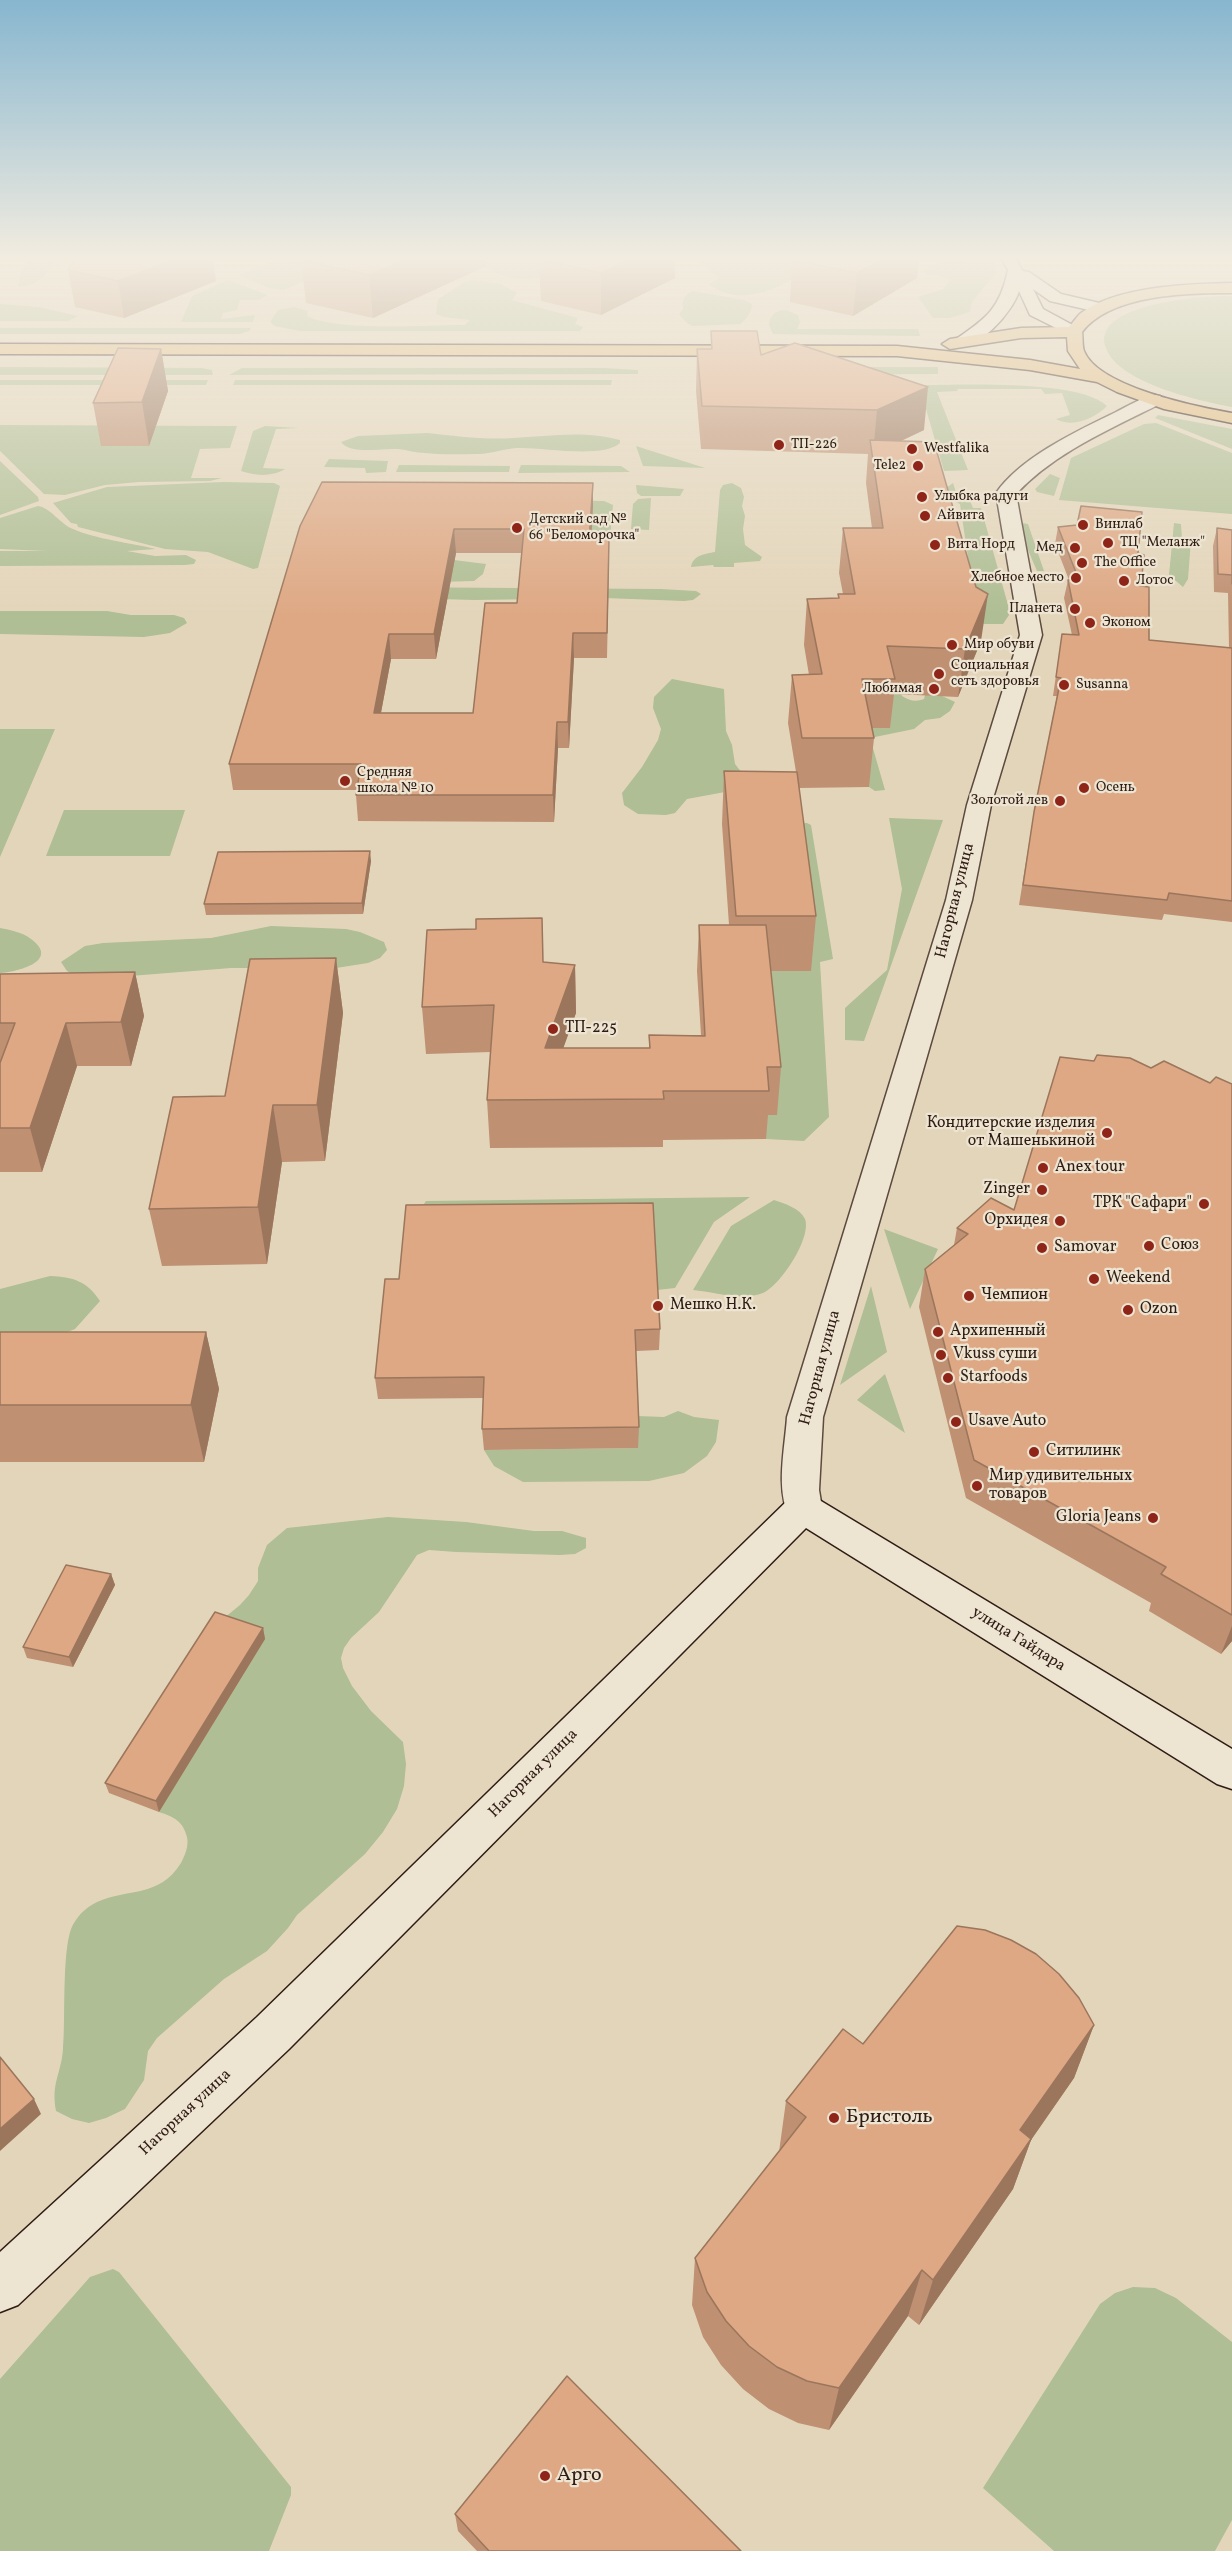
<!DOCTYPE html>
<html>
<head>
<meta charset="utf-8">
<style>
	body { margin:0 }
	canvas { display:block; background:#e3d5ba }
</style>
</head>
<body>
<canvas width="1232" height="2551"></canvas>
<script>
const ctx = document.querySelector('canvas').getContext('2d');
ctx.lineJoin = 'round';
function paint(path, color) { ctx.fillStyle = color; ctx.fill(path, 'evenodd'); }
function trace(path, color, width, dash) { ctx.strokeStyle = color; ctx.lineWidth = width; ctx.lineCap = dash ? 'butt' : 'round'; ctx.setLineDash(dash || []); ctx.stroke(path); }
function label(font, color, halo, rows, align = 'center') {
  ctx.font = font + ' Vollkorn,serif'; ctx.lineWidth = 4.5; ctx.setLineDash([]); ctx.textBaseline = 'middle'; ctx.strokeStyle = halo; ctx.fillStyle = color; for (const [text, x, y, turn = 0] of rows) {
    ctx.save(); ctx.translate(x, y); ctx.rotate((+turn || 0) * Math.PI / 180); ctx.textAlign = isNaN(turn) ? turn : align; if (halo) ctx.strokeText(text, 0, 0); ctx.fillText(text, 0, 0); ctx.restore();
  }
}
paint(new Path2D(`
	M30 258H59C46 274 39 286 18 287L21 272Z
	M355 258 284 290 269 288 239 275 273 262Z
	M488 258H586C548 276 526 290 484 267Z
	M695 258H829C796 277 747 314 709 284L719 278Z
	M966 258H993L996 273 972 302 970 312 950 318H933L918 297 943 289 950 280 941 276 926 275 924 270 938 263Z
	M228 280 268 295 259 300H240L237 310 223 313 221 319 255 315 253 322H181L192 296Z
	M473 280 501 284 517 293 512 300 578 318 575 324 583 327 580 331H300L275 326 270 322 278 310 294 307 308 311 307 316C338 332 428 325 465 325L470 320 444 317 436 314 438 299 463 283Z
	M693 291 744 300 752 304C752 312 746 320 740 324L693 326 687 323 679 314 683 309C681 300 685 294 693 291Z
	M1232 296V407C1200 401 1118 383 1106 348 1089 303 1206 295 1232 296Z
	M0 304 39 307 78 316 68 321H0Z
	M786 310 798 315 800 322 797 329H918L920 336 773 334 769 325C770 315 775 310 786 310Z
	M0 328H251L249 331 239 334H0Z
	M0 367 202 368 212 370 213 375H0Z
	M772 367H938V374L766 375Z
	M242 368H604L638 370V374L229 375Z
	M0 380H208L206 385H0Z
	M235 380H612L611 385H233Z
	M919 385C959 385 1080 379 1107 406 1094 419 1073 428 1056 419L1070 415 1062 393 1045 394 1041 389H957L958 391 937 392 968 470 944 471Z
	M1158 415 1232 429V449L1155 418Z
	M1156 423 1232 453V514L1059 500 1071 458 1144 424Z
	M0 425 237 426 230 448 200 449 191 478H222L210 481 139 482 105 485 65 495 44 494 0 451Z
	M265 426 298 428 276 429 263 468 285 469C272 477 255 476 241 471L253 431Z
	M428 433C455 436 485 440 513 438 547 436 586 430 620 440V443C603 459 541 447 517 448 504 449 493 453 480 454 465 454 440 455 425 453 416 453 408 450 398 449 384 448 350 455 341 442L358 436Z
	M636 446 705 468 643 466Z
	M329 459 388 461 386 472 366 473 365 468 324 467Z
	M0 461 38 497 39 501 0 515Z
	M399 465 510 466 509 472H396Z
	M521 465 621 466 630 472 518 473Z
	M1050 474 1060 478 1054 496 1037 492 1035 489Z
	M223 482 274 483 280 486 258 568 253 569 208 552 165 549 78 527 77 524 71 523 53 503 107 487Z
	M732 483 741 488 744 497 742 506 745 516 743 529 745 545 762 557 760 561 734 563V567H714L713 565 691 567C693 555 705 554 715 552L720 490 723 485Z
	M953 483 959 501H970L973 508H981L1008 605 1009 615 1003 624H978L960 504 949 499 946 488Z
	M636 485 684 489 680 496H641L637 493Z
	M651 498 649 530 631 529 633 504 638 499Z
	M534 500 604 501 613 505 610 539H591L593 506Z
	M38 506C51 508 60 524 73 529 95 539 131 543 156 549L127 551 155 556 186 555 196 560 194 564 185 565 0 566V551H47L0 549V518Z
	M1016 522 1028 524 1044 571H1037Z
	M1174 523 1181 524 1182 539 1191 540 1188 579 1183 587 1169 575Z
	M454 560 486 564 483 574 474 581 438 582Z
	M380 587 661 589 696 591 701 594 693 600 684 601 605 598 474 600 439 599Z
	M0 611H107L131 615H174L184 618 187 623 170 633 144 637 0 634Z
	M871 645 902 696C910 701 916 702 924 699L925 695 942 696 955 702 950 711 940 718 925 720 914 729 870 738 885 790 875 791 869 787 857 728H889Z
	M672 679 724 689 726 731 732 745 735 764 742 773 725 792 687 799 675 813 666 815 638 814 624 805 622 793 642 767 658 740 661 729 653 708 654 697Z
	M0 729H55L0 857Z
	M64 810H185L170 856H46Z
	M889 818 943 820 864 1041 845 1040V1008L887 970 902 889Z
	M807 823 811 825 833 959 820 962 829 1117 804 1141 766 1139 764 1115H777L763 971 811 970 793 824Z
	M271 926 346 929 360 932 384 942 387 950 380 958 368 963 336 968H231L130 976 78 977 67 971 61 962 85 946 103 943 211 938Z
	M0 928C10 930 22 932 31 939 61 961 17 972 0 973Z
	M750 1197 714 1222 675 1288 657 1290 408 1227 426 1201Z
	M774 1200C785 1204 800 1208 805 1219 812 1238 780 1286 763 1293 743 1301 714 1292 693 1290L731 1226Z
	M884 1229 938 1249 910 1309Z
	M50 1276C73 1277 87 1281 100 1301L75 1329 60 1335 0 1346V1289Z
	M871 1286 887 1352 840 1385Z
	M885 1374 905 1433 857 1400Z
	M678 1411 694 1417 719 1420 716 1442 707 1456 684 1473 649 1481 523 1482 494 1466 484 1450 638 1448 637 1416 664 1417Z
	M388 1517 466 1522 534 1531H562L586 1538V1548L575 1554 560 1555 456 1552 429 1550 417 1555 379 1612 351 1638 344 1648 341 1658 343 1668 352 1686 371 1711 403 1742 406 1764 404 1786 397 1809 383 1832 365 1854 297 1915 288 1928 267 1951 224 1979 157 2038 148 2051 144 2080 125 2109 106 2118 89 2123 72 2119 56 2111C51 2082 61 2075 63 2049 66 2021 61 1942 74 1923 80 1913 87 1907 97 1902 128 1888 159 1898 181 1863 185 1855 189 1846 187 1837 183 1821 174 1817 159 1812L218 1623 240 1605 249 1595 258 1581V1568L267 1545 287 1528Z
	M113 2269 119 2272 291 2487V2495L269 2551H0V2379L90 2277Z
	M1133 2287 1155 2288 1176 2298 1232 2342V2520L1215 2551H1054L983 2488 1100 2304 1115 2293Z`), '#afbe94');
const street = new Path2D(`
	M1154 395 1160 396 1163 400 1160 404C1110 429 1054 453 1016 494L1042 635 991 805 972 900 823 1417 819 1490 822 1508 816 1518 803 1523 790 1518C775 1490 785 1448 787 1417L946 900 967 805 1020 635 996 493C1021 457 1077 431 1116 412 1128 406 1141 398 1154 395Z`);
const secondary = new Path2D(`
	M1001 258H1015L1023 271 1029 272 1061 294 1108 305 1110 308 1102 313 1050 301 1033 289 1043 309 1080 329 1082 332 1074 337 1030 315 1019 291C1013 311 979 351 956 345L954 342 956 339C987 318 1000 308 1008 270Z
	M803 1493 816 1498 1232 1749V1789L1217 1784 806 1528 289 2049 18 2305 0 2312V2252L257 2017 790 1498Z`);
const primary = new Path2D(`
	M1232 283V293C1188 293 1111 294 1082 332 1083 338 1082 346 1084 351 1098 387 1197 407 1232 413V423L1164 409 1117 392 1097 382 1030 370 897 356 0 354V344L897 346 1030 360 1080 369 1068 351 1067 337 1021 338 950 349 942 344 950 339 1021 328 1069 327C1073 323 1077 316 1081 313 1118 286 1188 284 1232 283Z`);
trace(street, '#5c4a3e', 3);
trace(secondary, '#2f1c14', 3);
trace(primary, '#2f1c14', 3);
paint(street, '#ede4d2');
paint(secondary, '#ede4d2');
paint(primary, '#e2ba7d');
paint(new Path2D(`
	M543 258H675V278L601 315 541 301 539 259Z
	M796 258H919L917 278 853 316 790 302 792 260Z
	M301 260 486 266 373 318 306 303Z
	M68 270 216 281 124 318 75 307Z
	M711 331 761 355 924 430 901 441 981 641 958 697 894 694 890 728H872L874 738 869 787 799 788 816 916 811 971H771L781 1067 777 1115H768L766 1139 663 1140V1147L490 1148 487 1100 491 1052 426 1054 422 1007 476 929 542 918 543 962 575 965 576 1013 563 1048H649V1035H701L697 971 699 925H729L722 824 724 771 796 772 788 723 792 675H809L804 645 807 599 838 598V594H843L839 573 843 528H872L866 483 868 454 701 449 696 391 697 349H711Z
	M161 349 168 391 149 446H101L93 403Z
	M593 506 591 539 609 562 607 658H574L569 748H558L554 822 358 821 356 795V790H233L229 764 300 526ZM456 553H522L517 603 473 713H381L391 659H436Z
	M1058 527 1138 553 1141 586 1149 640 1229 648 1228 593 1214 592 1213 546 1217 528 1232 530V922L1164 914 1162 920 1019 905 1034 812 1057 696H1053L1062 634 1072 635 1064 598 1068 580H1069L1055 544Z
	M371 861 363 914 206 915 204 904Z
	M336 958 343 1013 325 1161 282 1162 267 1264 162 1266 149 1209 225 1096Z
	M135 972 144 1016 131 1066H77L42 1172H0V974Z
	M1151 1068 1210 1083 1232 1084V1641L1221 1654 1149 1611 1151 1603 966 1498 919 1307 925 1269 954 1245 957 1228 1014 1210Z
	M385 1279 660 1329 659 1350 636 1351 639 1427 638 1448 484 1450 482 1429 483 1398 378 1399 375 1378Z
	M0 1332H206L219 1389 204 1462H0Z
	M111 1574 115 1585 73 1667 27 1658 23 1647Z
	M263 1628 265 1639 159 1812 109 1793 105 1783Z
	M1094 2025 1074 2078 1031 2140 1013 2189 919 2325 908 2316 829 2430 798 2423 769 2409 743 2389 721 2365 703 2337 692 2305 695 2258 779 2152 786 2101 863 2044Z
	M455 2514 741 2551H477L458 2531Z`), '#bf9072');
paint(new Path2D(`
	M178 258H213L216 281 124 318 118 281Z
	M409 258H486V266L373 318 369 275Z
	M632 258H675V278L601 315V273Z
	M884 258H919L917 278 853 316 857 273Z
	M161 349 168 391 149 446 142 402Z
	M928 387 924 430 873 454 877 410Z
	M593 483V506L590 563 589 539Z
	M454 529 456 553 436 659 434 634Z
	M988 594 981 641 958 697 965 649Z
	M573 633 574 658 569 748 568 722Z
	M389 634 391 659 376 739 374 713Z
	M557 722 558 748 554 822 553 795Z
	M370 851 371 861 363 914 362 903Z
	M336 958 343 1013 325 1161 317 1105Z
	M575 965 576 1013 546 1096 545 1048Z
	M135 972 144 1016 131 1066 121 1022Z
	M66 1023 77 1066 42 1172 30 1128Z
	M273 1105 282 1162 267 1264 258 1207Z
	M206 1332 219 1389 204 1462 191 1405Z
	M111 1574 115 1585 73 1667 69 1657Z
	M1232 1626V1641L1221 1654Z
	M263 1628 265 1639 159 1812 156 1801Z
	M1094 2025 1074 2078 1031 2140 1013 2189 919 2325 933 2280 1020 2130Z
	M34 2099 41 2114 0 2151V2129Z
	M922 2270 908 2316 829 2430 839 2388Z`), '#9b765c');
const building = new Path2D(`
	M76 258H178L118 281 68 270Z
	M308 258H409L369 275 301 260Z
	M543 258H632L601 273 539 259Z
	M796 258H884L857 273 792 260Z
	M711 331H757L761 355 795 343 928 387 877 410 702 406 697 349H712Z
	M118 348 161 349 142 402 93 403Z
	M870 440 934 442 976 587 988 594 965 649 887 646 895 679H862L874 738H802L792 675 822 674 807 599 839 598 838 594H855L843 528H883Z
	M322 482 593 483 589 539H609L607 633H573L568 722H557L553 795H356L361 764H229L300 526ZM454 529H524L517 603H485L473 713H374L389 634H434Z
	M1081 506 1142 512 1138 553 1144 555 1141 586 1149 587V640L1232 648V901L1169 893 1167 900 1023 885 1034 812 1061 678 1056 677 1062 634 1079 635 1068 580H1079L1058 527 1077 525Z
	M1217 528 1232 530V584V575L1218 574Z
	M724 771 797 772 816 916H736Z
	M370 851 362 903 204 904 218 852Z
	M542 918 543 962 575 965 545 1048H650L649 1035 705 1036 699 925H766L781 1067H767L769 1091H663L664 1099 487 1100 494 1005 422 1007 427 930 476 929V919Z
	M336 958 317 1105H273L258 1207 149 1209 173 1097 225 1096 250 959Z
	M135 972 121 1022 66 1023 30 1128H0V1063L15 1023H0V974Z
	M1097 1055 1130 1058 1151 1068 1164 1061 1210 1083 1216 1077 1232 1084V1615L1161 1574 1166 1567 974 1460 925 1269 968 1234 957 1228 991 1198 1014 1210 1060 1057 1094 1061Z
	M653 1203 660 1329 635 1330 639 1427 482 1429 484 1377 375 1378 385 1279H399L406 1205Z
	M0 1332H206L191 1405H0Z
	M66 1565 111 1574 69 1657 23 1647Z
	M215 1612 263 1628 156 1801 105 1783Z
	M957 1926 985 1930 1011 1940 1036 1954 1059 1974 1079 1998 1094 2025 1020 2130 1031 2139 933 2280 922 2270 839 2388 807 2381 777 2367 749 2346 726 2321 707 2292 695 2258 806 2117 786 2101 843 2029 863 2044Z
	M0 2057 34 2099 0 2129Z
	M567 2376 741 2551H489L455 2514Z`);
paint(building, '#dea884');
trace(building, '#9b765c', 1.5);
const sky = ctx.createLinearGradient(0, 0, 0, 615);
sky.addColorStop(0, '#87b6cf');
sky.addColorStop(0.42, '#f2ece0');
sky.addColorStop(1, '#f2ece000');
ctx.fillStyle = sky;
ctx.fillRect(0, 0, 1232, 615);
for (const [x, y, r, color] of [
	[779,445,6,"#8f2418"],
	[912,449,6,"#8f2418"],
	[918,466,6,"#8f2418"],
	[922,497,6,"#8f2418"],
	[925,516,6,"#8f2418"],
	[1083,525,6,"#8f2418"],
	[517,528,6,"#8f2418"],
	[1108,543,6,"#8f2418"],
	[935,545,6,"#8f2418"],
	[1075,548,6,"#8f2418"],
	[1082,563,6,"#8f2418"],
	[1076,578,6,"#8f2418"],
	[1124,581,6,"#8f2418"],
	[1075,609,6,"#8f2418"],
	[1090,623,6,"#8f2418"],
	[952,645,6,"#8f2418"],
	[939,674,6,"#8f2418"],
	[1064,685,6,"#8f2418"],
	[934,689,6,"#8f2418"],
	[345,781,6,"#8f2418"],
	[1084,788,6,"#8f2418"],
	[1060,801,6,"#8f2418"],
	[553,1029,6,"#8f2418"],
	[1107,1133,6,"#8f2418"],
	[1043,1168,6,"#8f2418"],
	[1042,1190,6,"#8f2418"],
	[1204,1204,6,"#8f2418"],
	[1060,1221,6,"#8f2418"],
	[1149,1246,6,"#8f2418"],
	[1042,1248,6,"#8f2418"],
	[1094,1279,6,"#8f2418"],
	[969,1296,6,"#8f2418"],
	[658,1306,6,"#8f2418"],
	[1128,1310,6,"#8f2418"],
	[938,1332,6,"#8f2418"],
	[941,1355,6,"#8f2418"],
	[948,1378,6,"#8f2418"],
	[956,1422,6,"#8f2418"],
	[1034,1452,6,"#8f2418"],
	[977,1486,6,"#8f2418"],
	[1153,1518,6,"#8f2418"],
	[834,2118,6,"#8f2418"],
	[545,2476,6,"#8f2418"]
]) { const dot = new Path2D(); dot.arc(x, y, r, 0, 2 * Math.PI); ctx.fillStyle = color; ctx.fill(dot); trace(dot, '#ede4d2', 2); }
label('14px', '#2f1c14', '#ede4d2', [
	["ТП-226",791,445],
	["Westfalika",924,449],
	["Tele2",906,466,"right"],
	["Улыбка радуги",934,497],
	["Айвита",937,516],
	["Детский сад №",529,520],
	["66 \"Беломорочка\"",529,536],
	["Винлаб",1095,525],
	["ТЦ \"Меланж\"",1120,543],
	["Вита Норд",947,545],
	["Мед",1063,548,"right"],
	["The Office",1094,563],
	["Хлебное место",1064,578,"right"],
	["Лотос",1136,581],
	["Планета",1063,609,"right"],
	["Эконом",1102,623],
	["Мир обуви",964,645],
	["Социальная",951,666],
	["сеть здоровья",951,682],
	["Susanna",1076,685],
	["Любимая",922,689,"right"],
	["Средняя",357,773],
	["школа № 10",357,789],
	["Осень",1096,788],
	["Золотой лев",1048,801,"right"]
], 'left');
label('16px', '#2f1c14', '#ede4d2', [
	["Нагорная улица",956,901,-76],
	["Нагорная улица",821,1368,-75],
	["улица Гайдара",1018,1640,32],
	["Нагорная улица",534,1774,-45],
	["Нагорная улица",186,2113,-43]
]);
label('16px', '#2f1c14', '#ede4d2', [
	["ТП-225",565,1029],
	["Кондитерские изделия",1095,1124,"right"],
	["от Машенькиной",1095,1142,"right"],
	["Anex tour",1055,1168],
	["Zinger",1030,1190,"right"],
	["ТРК \"Сафари\"",1192,1204,"right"],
	["Орхидея",1048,1221,"right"],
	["Союз",1161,1246],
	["Samovar",1054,1248],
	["Weekend",1106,1279],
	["Чемпион",981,1296],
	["Мешко Н.К.",670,1306],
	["Ozon",1140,1310],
	["Архипенный",950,1332],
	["Vkuss суши",953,1355],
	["Starfoods",960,1378],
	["Usave Auto",968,1422],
	["Ситилинк",1046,1452],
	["Мир удивительных",989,1477],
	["товаров",989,1495],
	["Gloria Jeans",1141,1518,"right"]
], 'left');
label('20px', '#2f1c14', '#ede4d2', [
	["Бристоль",846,2118],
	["Арго",557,2476]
], 'left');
</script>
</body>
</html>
